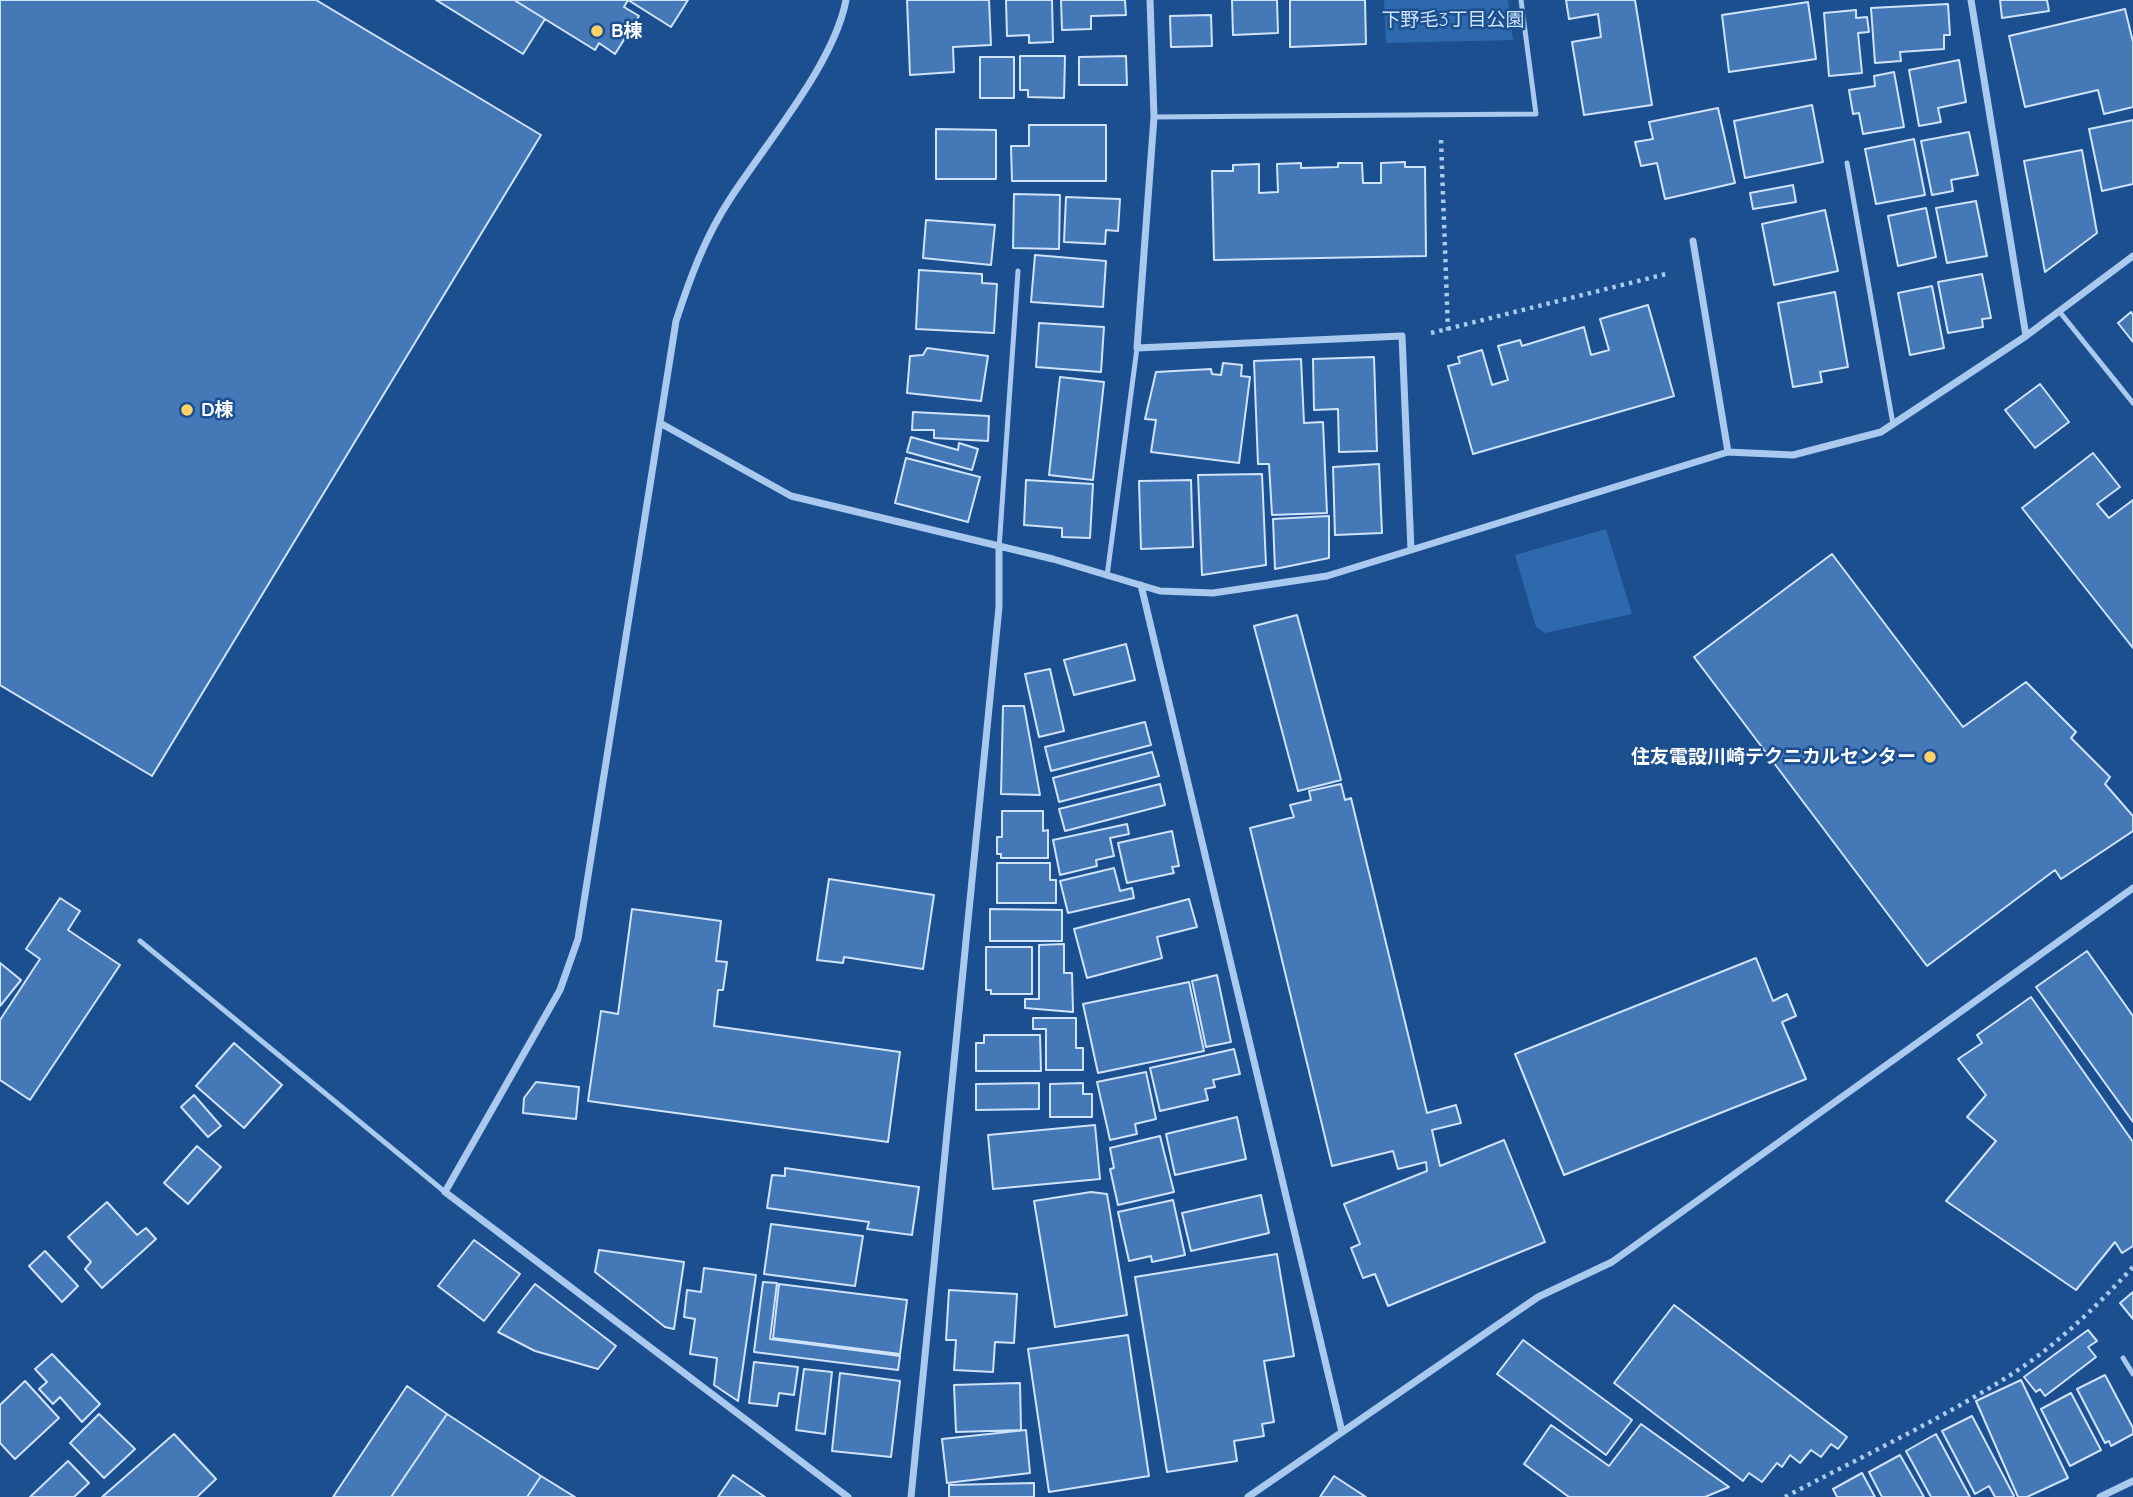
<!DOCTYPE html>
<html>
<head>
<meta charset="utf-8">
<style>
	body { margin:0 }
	canvas { display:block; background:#1b4f8f }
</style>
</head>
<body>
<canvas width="2133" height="1497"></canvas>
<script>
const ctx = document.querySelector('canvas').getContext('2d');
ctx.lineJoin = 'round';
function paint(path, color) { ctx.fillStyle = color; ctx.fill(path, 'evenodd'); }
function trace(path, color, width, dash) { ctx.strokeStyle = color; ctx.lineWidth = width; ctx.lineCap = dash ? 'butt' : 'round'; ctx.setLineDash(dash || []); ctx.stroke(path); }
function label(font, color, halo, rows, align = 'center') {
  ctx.font = font + ' Quicksand,"Noto Sans JP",sans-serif'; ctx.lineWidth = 5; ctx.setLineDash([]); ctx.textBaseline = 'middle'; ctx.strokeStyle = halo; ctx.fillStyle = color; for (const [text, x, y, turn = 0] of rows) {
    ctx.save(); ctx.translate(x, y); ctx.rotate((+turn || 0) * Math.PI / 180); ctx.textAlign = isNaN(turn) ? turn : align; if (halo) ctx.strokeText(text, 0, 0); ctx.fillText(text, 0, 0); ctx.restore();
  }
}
paint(new Path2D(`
	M1384 0H1508L1513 40 1386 43Z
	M1606 529 1632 614 1545 633 1536 627 1515 555Z`), '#2e69ad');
const building = new Path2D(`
	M0 0H316L541 135 152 776 0 685Z
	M436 0H514L545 19 523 54Z
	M514 0H628L624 7 639 16 615 54 599 43 595 50Z
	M628 0H688L671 27Z
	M907 0H989L991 45 953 47 954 72 910 75Z
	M1006 0H1052L1053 42 1029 43V35L1007 36Z
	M1061 0H1125L1126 15 1091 16V29L1062 30Z
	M1232 0H1277L1278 33 1233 35Z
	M1290 0H1365L1366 44 1290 47Z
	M1566 0H1635L1652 105 1584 115 1572 42 1601 37 1598 14 1569 19Z
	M2000 0H2047L2049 11 2002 18Z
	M1808 2 1816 59 1729 72 1722 15Z
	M1948 4 1950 35H1944V49L1900 52 1901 61 1875 63 1871 8Z
	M2125 9 2133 42V107L2104 114 2098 90 2025 107 2009 36Z
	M1856 10V18L1867 17 1869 32 1858 33 1862 73 1829 76 1824 13Z
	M1211 15 1212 46 1171 47 1170 16Z
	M1020 56H1065L1064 98 1028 97V90H1020Z
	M1126 56 1127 85H1079V57Z
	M980 57H1014V98H980Z
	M1959 60 1966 102 1938 108 1941 122 1919 126 1909 70Z
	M1894 72 1904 127 1863 134 1859 113 1853 114 1849 90 1875 86 1874 76Z
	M1812 105 1823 162 1745 178 1734 121Z
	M1718 108 1735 183 1665 199 1657 163 1641 166 1635 142 1653 139 1649 122Z
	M2133 120V184L2102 191 2089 129Z
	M1029 125H1106V181H1012L1011 146H1029Z
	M936 129 996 130V179H936Z
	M1969 132 1978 175 1951 180 1953 191 1932 195 1921 141Z
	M1914 139 1925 195 1876 204 1865 149Z
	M2082 150 2097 233 2045 272 2024 161Z
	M1405 162V167H1425L1426 256 1214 260 1212 171H1233V165L1259 164V193L1278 192 1277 164 1301 163V168L1338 167V163H1362L1363 183H1381V163Z
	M1793 185 1796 202 1753 209 1750 193Z
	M1014 194 1060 195 1059 249 1013 248Z
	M1066 197 1120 199 1118 231 1106 230 1105 244 1064 242Z
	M1976 201 1987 256 1947 263 1936 208Z
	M1926 208 1936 257 1898 266 1888 216Z
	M1825 210 1838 271 1774 285 1762 224Z
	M926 220 995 225 991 265 923 258Z
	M1035 255 1106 261 1103 307 1031 302Z
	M919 270 982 274V283L997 284 994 333 916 329Z
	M1982 274 1991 318 1982 319 1983 327 1948 333 1938 282Z
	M1932 286 1944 348 1910 355 1898 293Z
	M1835 292 1848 367 1820 372 1822 382 1793 387 1778 303Z
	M1648 305 1674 396 1473 454 1448 366 1460 363 1458 357 1482 350 1492 385 1508 380 1498 346 1520 340 1522 346 1584 327 1591 355 1609 350 1600 319Z
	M2131 312 2133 315V342L2118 323Z
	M1039 323 1104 327 1101 372 1036 367Z
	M927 348 988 356 981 401 907 393 910 356 923 355Z
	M1374 357 1377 451 1339 452 1338 409 1314 410 1313 359Z
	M1301 359 1304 423 1323 422 1327 513 1272 515 1269 464H1258L1254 361Z
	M1223 363 1242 365 1241 376 1250 377 1239 463 1151 452 1156 420 1145 419 1156 372 1211 369 1212 374 1221 375Z
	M1060 377 1104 382 1093 480 1049 475Z
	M2040 384 2069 422 2035 448 2005 410Z
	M913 412 989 416 988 441 934 438V430H912Z
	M911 437 958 450 959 443 978 449 972 470 907 452Z
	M2093 453 2120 487 2097 504 2109 518 2133 500V648L2022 508Z
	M906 458 980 477 968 522 895 503Z
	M1379 464 1382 533 1335 535 1333 467Z
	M1262 474 1266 565 1202 575 1198 475Z
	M1026 480 1093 484 1090 538 1062 537V528L1024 525Z
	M1191 480 1193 547 1141 549 1139 481Z
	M1329 516V558L1275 569 1273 519Z
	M1832 554 1963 727 2026 682 2076 732 2071 738 2110 777 2105 784 2133 816V831L2061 879 2055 870 1927 966 1694 657Z
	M1297 615 1341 780 1298 791 1254 626Z
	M1126 644 1135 680 1074 695 1064 660Z
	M1050 669 1064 731 1039 737 1025 674Z
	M1003 706H1024L1040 795 1001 794Z
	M1145 722 1151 745 1051 771 1045 747Z
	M1152 752 1159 776 1059 802 1053 778Z
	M1160 784 1165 805 1065 831 1059 809Z
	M1341 784 1345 800 1351 798 1427 1113 1456 1105 1461 1123 1432 1130 1440 1166 1504 1140 1545 1242 1388 1306 1375 1274 1363 1278 1351 1248 1360 1244 1344 1204 1427 1171 1426 1162 1398 1169 1393 1151 1332 1166 1250 828 1294 817 1290 805 1311 800 1309 791Z
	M1002 811H1043V831L1048 830V858H1001V854H997V837H1002Z
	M1127 824 1129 834 1110 838 1114 856 1096 860 1097 866 1060 875 1053 840Z
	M1172 831 1179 866 1172 867 1174 873 1127 883 1118 843Z
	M997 863H1050V880H1056V903H997Z
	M1114 868 1120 891 1132 888 1134 898 1068 913 1060 881Z
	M829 879 934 895 923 969 844 957 843 963 817 960Z
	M60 898 80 911 68 930 120 965 30 1100 0 1080V1020L40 959 26 949Z
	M1189 899 1197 927 1157 937 1162 958 1087 978 1074 929Z
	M632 909 721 921 716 961 727 962 723 990H718L714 1026 900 1052 888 1142 588 1101 601 1011 618 1014Z
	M990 909 1062 910V941H990Z
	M1064 944V973H1072L1073 1012 1025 1008V999H1039V945Z
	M986 947H1032V994H991V990H986Z
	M2087 951 2133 1016V1122L2036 987Z
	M1756 958 1773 1001 1787 994 1796 1016 1782 1022 1806 1079 1564 1175 1515 1054Z
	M0 963 21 980 0 1006Z
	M1217 975 1231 1042 1206 1047 1192 981Z
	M1189 982 1204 1051 1098 1073 1083 1004Z
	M2031 997 2133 1142V1246L2122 1253 2115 1242 2076 1290 1946 1201 1996 1141 1967 1117 1986 1095 1958 1059 1982 1043 1977 1035Z
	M1033 1018H1076V1048H1083V1070H1046V1029H1033Z
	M984 1035H1040L1041 1071H976V1043H984Z
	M234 1043 282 1085 244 1128 196 1086Z
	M1234 1049 1240 1074 1213 1080 1215 1087 1205 1089 1208 1100 1160 1111 1150 1068Z
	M1146 1072 1156 1119 1135 1124 1137 1134 1110 1140 1097 1082Z
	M536 1082 579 1087 576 1119 523 1113 524 1098Z
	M1039 1083V1109L976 1110V1084Z
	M1083 1083V1094H1092V1117H1050V1084Z
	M194 1095 221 1126 208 1137 181 1107Z
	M1237 1117 1246 1159 1175 1175 1166 1134Z
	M1095 1125 1100 1179 993 1189 988 1135Z
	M1160 1136 1174 1192 1118 1205 1110 1169 1114 1168 1110 1148Z
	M197 1146 221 1167 188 1204 164 1183Z
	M785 1168 919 1187 912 1235 867 1229 869 1222 767 1208 772 1175 785 1176Z
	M1091 1192 1107 1194 1127 1315 1055 1327 1034 1201Z
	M1261 1195 1269 1233 1191 1251 1182 1213Z
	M1173 1200 1185 1255 1152 1262 1151 1256 1129 1261 1118 1212Z
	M107 1202 137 1235 146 1228 156 1239 102 1288 85 1269 91 1262 68 1237Z
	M771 1224 863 1236 855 1286 764 1274Z
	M474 1240 520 1274 484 1321 438 1286Z
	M599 1250 684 1262 674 1329 665 1327 595 1272Z
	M45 1251 78 1286 62 1302 29 1266Z
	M1277 1254 1294 1356 1264 1361 1274 1422 1262 1424 1264 1436 1234 1441 1237 1461 1167 1472 1135 1277Z
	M704 1268 756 1275 738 1401 714 1385 717 1358 690 1354 695 1319 684 1317 687 1290 701 1292Z
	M763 1282 777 1283 770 1339 900 1356 898 1370 754 1352Z
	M535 1284 616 1346 598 1369 535 1351 498 1332Z
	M779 1284 907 1300 900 1354 773 1338Z
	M949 1290 1017 1294 1014 1343 995 1342 993 1372 954 1370 956 1340H946Z
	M2133 1292V1319L2120 1303Z
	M1674 1305 1847 1437 1838 1449 1831 1444 1821 1457 1811 1450 1800 1463 1790 1455 1782 1467 1777 1463 1762 1482 1749 1473 1743 1481 1614 1383Z
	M2088 1330 2097 1341 2088 1347 2096 1357 2045 1396 2040 1389 2036 1392 2024 1377Z
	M1128 1335 1149 1476 1049 1492 1028 1349Z
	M1523 1340 1632 1420 1606 1455 1497 1374Z
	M52 1354 100 1404 82 1422 60 1397 53 1404 39 1389 47 1382 35 1369Z
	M754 1362 798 1367 794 1395 779 1393 777 1406 749 1403Z
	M804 1369 832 1372 825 1434 796 1430Z
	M840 1373 900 1381 891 1457 832 1451Z
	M2105 1375 2133 1428V1434L2111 1446 2109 1441 2105 1443 2077 1389Z
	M2021 1380 2068 1478 2027 1497H2018L1976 1401Z
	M25 1381 59 1418 15 1459 0 1443V1405Z
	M1020 1383 1021 1430 956 1432 954 1385Z
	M407 1386 447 1414 391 1497H333Z
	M2071 1393 2101 1450 2070 1466 2041 1409Z
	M99 1414 135 1449 104 1478 70 1443Z
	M447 1414 541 1476 527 1497H391Z
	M1972 1416 2014 1496 2013 1497H1995L1989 1486 1975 1494 1942 1431Z
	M1641 1424 1729 1487 1705 1497H1569L1524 1464 1551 1425 1609 1466Z
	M1026 1430 1030 1473 947 1483 942 1439Z
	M174 1434 216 1479 197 1497H102Z
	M1936 1434 1970 1497H1931L1906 1451Z
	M1900 1455 1924 1497H1882L1869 1472Z
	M68 1461 89 1483 74 1497H30Z
	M1862 1473 1875 1497H1837L1833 1489Z
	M733 1475 765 1497H718Z
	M541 1476 575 1497H527Z
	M1334 1476 1366 1497H1320Z
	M1034 1483V1497H949V1485Z`);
paint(building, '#4478b7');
trace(building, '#cfe3fa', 2);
trace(new Path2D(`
	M1441 140 1448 331
	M1431 333 1670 273
	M1785 1497C1861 1457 1940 1420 2012 1374 2057 1345 2097 1306 2133 1267`), '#a9c9ee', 4.5, [3.5, 5]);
trace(new Path2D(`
	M1154 117 1536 114 1521 0
	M1847 163 1893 424
	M2059 311 2133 403
	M999 549 1018 271
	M1107 576 1137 348
	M140 941 445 1192
	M2123 1358 2133 1374`), '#a9c9ee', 5);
trace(new Path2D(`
	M846 0C834 64 766 143 730 199 705 237 690 278 676 321L578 939 560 990 445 1192 848 1497
	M1150 0 1154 117 1137 348 1402 336 1411 550
	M1971 0 2026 336
	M1693 241 1728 452
	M660 423 791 496 1053 559 1160 591 1213 593 1327 576 1728 452 1793 455 1881 432 2026 336 2133 256
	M1141 585 1342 1432
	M911 1497 999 607V549
	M1248 1497 1538 1297 1612 1262 2133 888
	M2100 1497 2133 1481`), '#a9c9ee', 7);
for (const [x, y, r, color] of [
	[597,31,7,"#ffd166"],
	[187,410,7,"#ffd166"],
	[1930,757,7,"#ffd166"]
]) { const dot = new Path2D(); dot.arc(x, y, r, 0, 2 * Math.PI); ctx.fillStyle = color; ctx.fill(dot); trace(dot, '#1b4f8f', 2.5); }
label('19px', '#cfe3fa', '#1b4f8f', [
	["下野毛3丁目公園",1453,20]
]);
label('bold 19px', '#fff', '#1b4f8f', [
	["B棟",611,31],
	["D棟",201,410],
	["住友電設川崎テクニカルセンター",1916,757,"right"]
], 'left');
</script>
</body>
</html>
